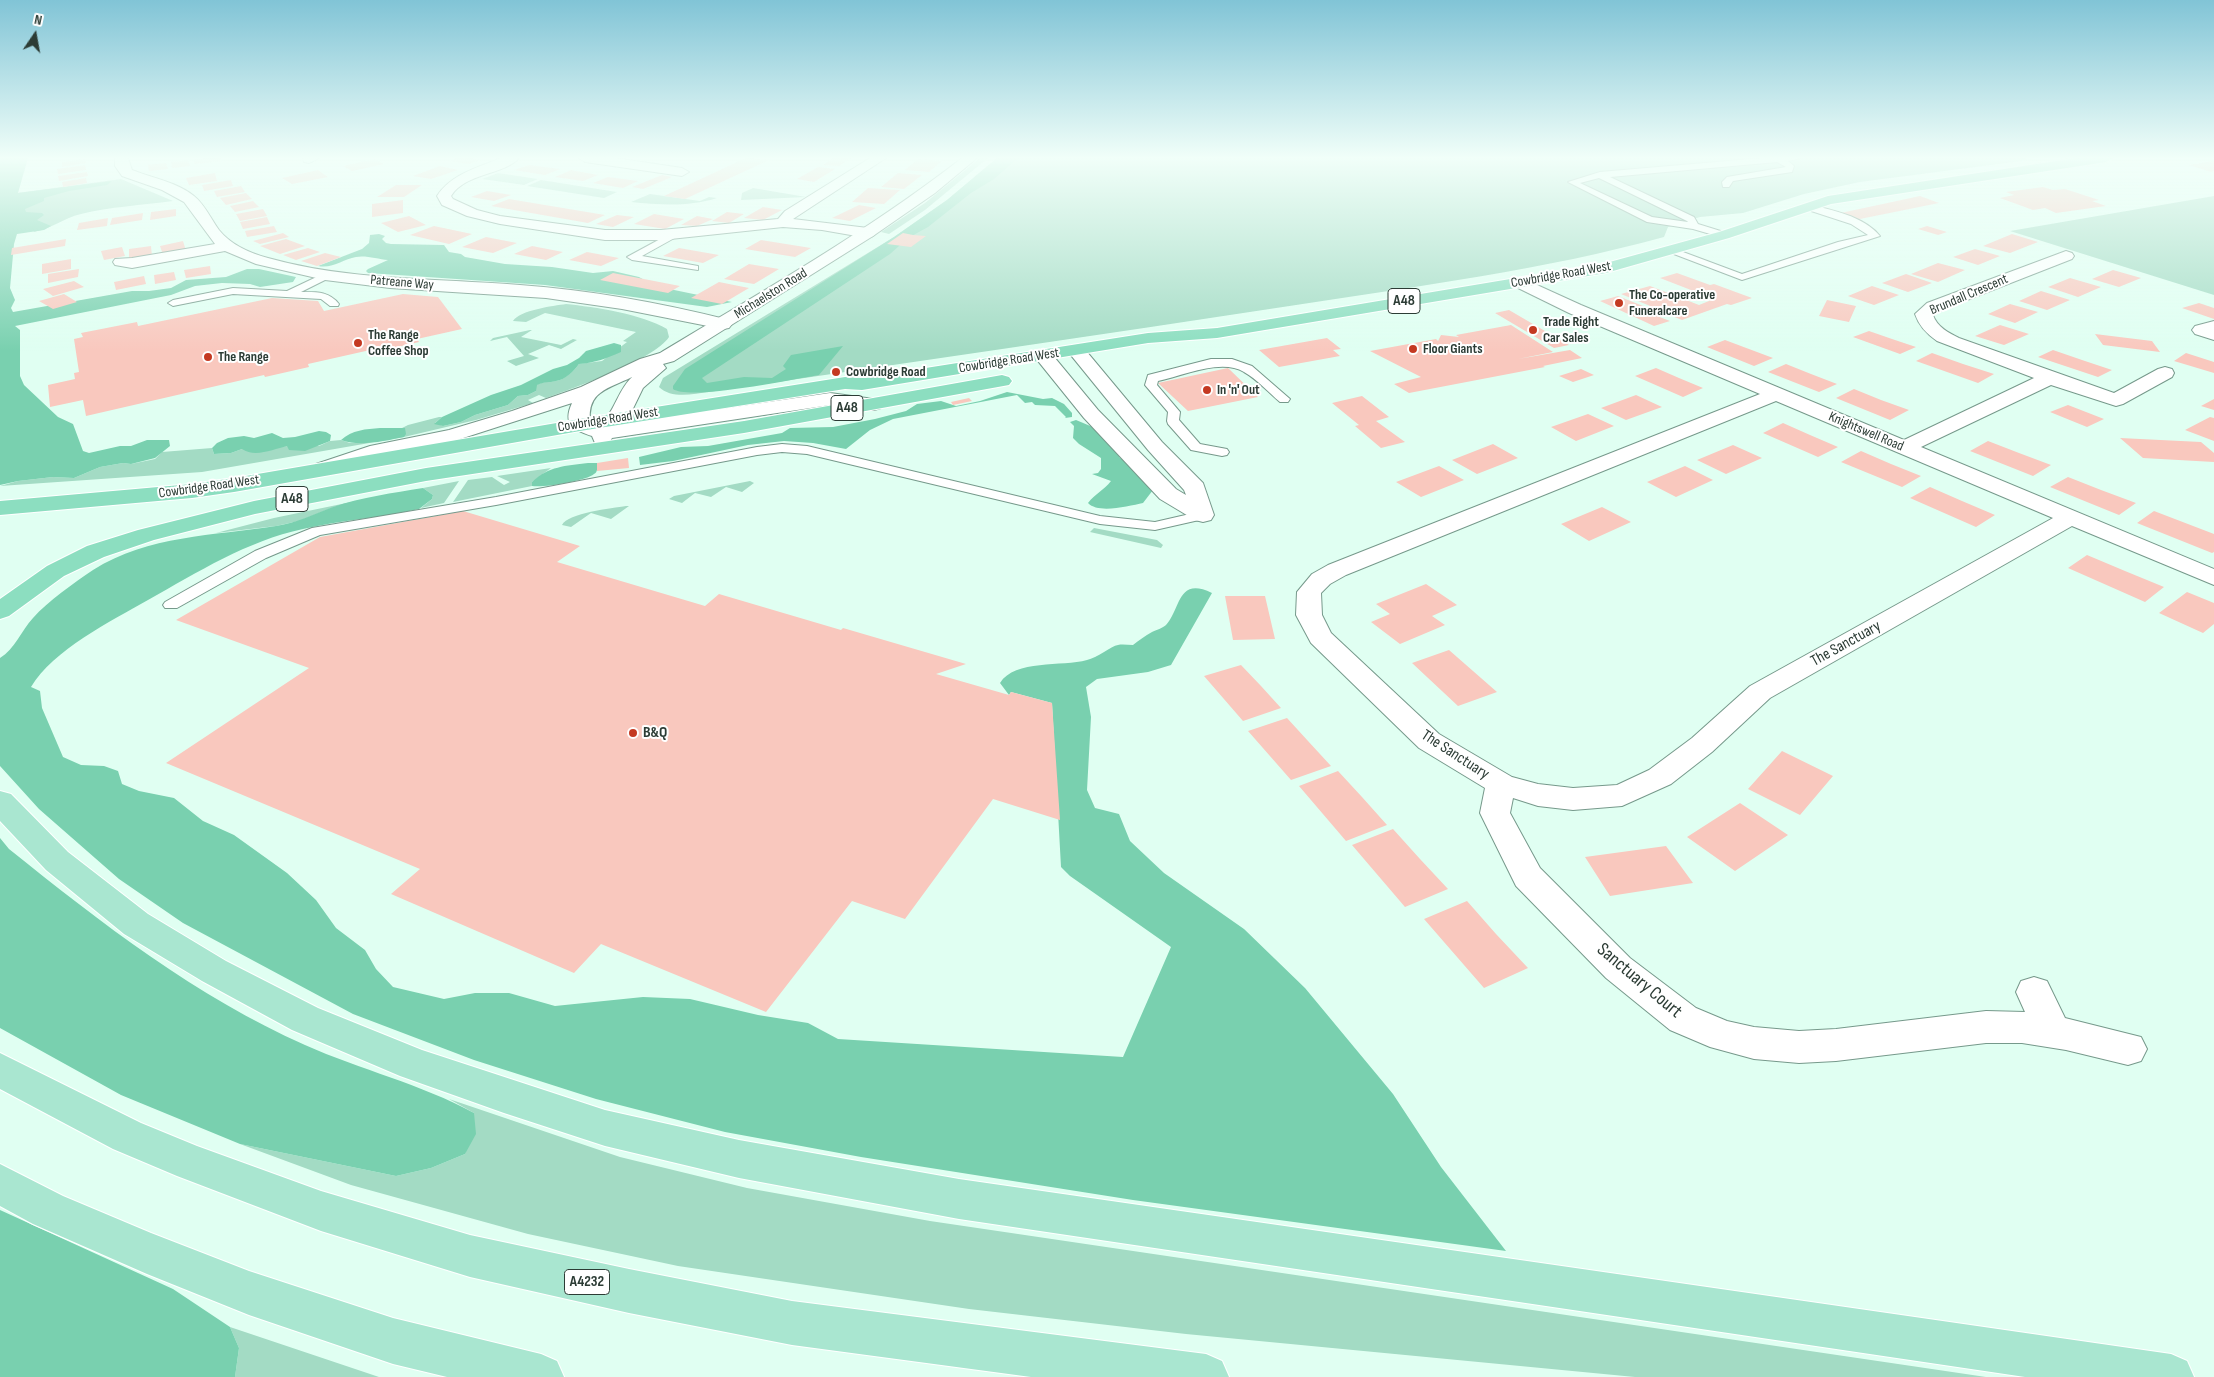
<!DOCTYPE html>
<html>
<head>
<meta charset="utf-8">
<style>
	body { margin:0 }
	#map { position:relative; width:2214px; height:1377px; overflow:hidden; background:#e0fff2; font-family:"Sofia Sans Condensed",sans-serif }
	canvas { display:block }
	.north { position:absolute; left:10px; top:10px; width:50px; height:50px; -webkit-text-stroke:4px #fff; paint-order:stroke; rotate:12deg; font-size:14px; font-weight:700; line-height:20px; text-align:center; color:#2c3c35 }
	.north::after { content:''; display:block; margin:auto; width:18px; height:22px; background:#2c3c35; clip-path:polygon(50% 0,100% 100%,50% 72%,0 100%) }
</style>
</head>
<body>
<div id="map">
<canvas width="2214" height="1377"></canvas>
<div class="north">N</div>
</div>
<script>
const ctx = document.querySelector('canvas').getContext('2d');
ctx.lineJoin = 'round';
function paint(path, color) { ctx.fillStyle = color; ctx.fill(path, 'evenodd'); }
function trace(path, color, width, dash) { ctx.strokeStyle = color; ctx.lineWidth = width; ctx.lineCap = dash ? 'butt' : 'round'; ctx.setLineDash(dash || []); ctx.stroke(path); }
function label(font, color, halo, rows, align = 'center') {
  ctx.font = font + ' "Sofia Sans Condensed",sans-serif'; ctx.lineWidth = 4; ctx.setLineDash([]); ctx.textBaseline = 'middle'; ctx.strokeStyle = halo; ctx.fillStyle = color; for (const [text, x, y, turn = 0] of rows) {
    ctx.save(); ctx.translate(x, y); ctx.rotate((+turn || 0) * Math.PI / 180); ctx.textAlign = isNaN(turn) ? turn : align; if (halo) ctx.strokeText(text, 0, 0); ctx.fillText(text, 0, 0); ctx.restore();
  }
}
paint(new Path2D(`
	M980 158H988L925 210 889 234 881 232 925 203Z
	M997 158H2024L2029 160 1860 182 1804 194 1743 213 1700 217 1668 227 1664 237C1544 270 1419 286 1296 305 1100 335 904 363 709 392 693 394 671 399 659 387L663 378 894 237 947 200Z
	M498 173 538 179 524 185 482 179Z
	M121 179 173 201C142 205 110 207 81 214 63 218 54 228 34 232L17 193Z
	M541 180 617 192 604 198 527 186Z
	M753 188 806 197 741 200 742 193Z
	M650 194 700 201 709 197 717 198C689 207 660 205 631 202Z
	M2214 196V295L2010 231Z
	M566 304C595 307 642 314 667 329L669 337C654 360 574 388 546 398L539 395 528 400 533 403 476 420 404 437 202 472 0 486 18 481 53 477 74 478 100 467 123 463 131 464 155 459 162 452 212 448 214 454 231 453 242 449 288 446H319L330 441 341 440 350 443 376 442 405 428H402L408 425 439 417H442L435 423 443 426 461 422 475 415 508 405 518 396 528 395 536 391V385C545 381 547 382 556 381 564 380 574 371 579 364L602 361 627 342 623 341 636 332 545 313 526 322 513 321C520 310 553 306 566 304Z
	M530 330H532L521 337 561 345 573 339 577 340 561 349 549 345 528 354 539 358 516 366 507 361 524 356 507 337 490 341 493 338Z
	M551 468 532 482V486L453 502 468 480 492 477 504 485 510 482 497 476Z
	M459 481 444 503 421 508 432 499 433 495 423 488Z
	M750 481 754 483 742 492 726 487 711 497 695 493 682 503 669 499 674 496Z
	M361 500 334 507 299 521 276 526 216 533 274 518Z
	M626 506H629L611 519 591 513 571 527 562 525C568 513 612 508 626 506Z
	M1094 528 1157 540 1163 545 1161 548 1090 532Z
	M449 1099 620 1157 747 1188 930 1221 1986 1377H1635L1186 1334 969 1309 678 1266 528 1234 351 1185 240 1144 396 1176 431 1168 465 1154 474 1113Z
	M230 1327 379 1377H235L239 1348Z`), '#a3dbc4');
paint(new Path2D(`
	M0 158H28L18 193 112 181 107 185 69 191 44 198V201L25 209 26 212 42 213 44 215 37 220 51 226 44 230 17 234 14 244 10 288 15 300 11 308 13 312 132 291H149L171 288 186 280 226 277 247 269H259L296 277 293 282 260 287 250 284 222 283 195 286 171 295 15 326 20 330V376L24 385 58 417 73 424 83 451 89 453 120 446H131L147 440H169L170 446 155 458 131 464 123 463 100 467 74 478 53 477 18 481 0 485Z
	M997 158H1018L994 179 971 193 928 227 908 238 890 254 702 378 707 383 744 377 772 378 786 369 783 366 791 355 843 346 819 375C794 379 690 401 673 389V386L685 369 894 237 947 200Z
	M379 234 385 236 382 239 386 243 391 244 444 245 449 252 461 254 465 257 505 264 552 267 593 273 613 271 639 277 655 286 732 302 707 307 545 285 368 273 366 271 368 269 388 260C378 259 365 255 356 257 343 259 333 269 318 266L362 249 369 243 370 235Z
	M614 343 621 345V352C607 358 595 363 579 364 574 371 565 380 556 381 548 383 546 381 537 385L536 391 528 395 518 396 508 405 475 415 461 422 443 426 434 424 442 417 491 395 521 385 553 369 567 365 579 358 586 351Z
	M1007 392 1043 399 1052 398 1064 404 1072 413V417L1065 418 1066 417 1055 406 1035 405 1032 402 1025 403 1017 395 893 419 870 430 846 449 813 443 784 441 748 445 673 461 640 465 639 457 681 447 708 446 782 433 790 428 833 427 875 419 906 411 917 404 941 401 956 406 980 401Z
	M1076 420 1107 433 1120 458 1130 461 1153 490 1143 503C1129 506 1098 514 1088 503 1095 494 1104 490 1111 481L1092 474 1098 473 1101 469V458L1079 444 1073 438 1074 426 1070 422Z
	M380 428H405L406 434 404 437C384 441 360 447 341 440 352 430 366 429 380 428Z
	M319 431 326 432 331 435 330 441 305 451 289 450 287 446C274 449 255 458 242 449L231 453 214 454 212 448 217 443 228 438 244 436 254 438 272 433 283 438 295 437Z
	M588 463H597C597 468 598 472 594 474 586 481 543 488 532 486V482C549 466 565 466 588 463Z
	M423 488 433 495 432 499 419 509C381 518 341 520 303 529 247 541 198 572 148 600 111 621 53 650 31 687L40 691 42 708 63 757 81 765 104 766 118 771 122 784 139 791 174 798 203 821 234 835 287 873 316 900 336 928 365 950 376 969 393 987 444 999 475 993H509L555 1006 643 997 690 999 758 1015 808 1023 838 1039 1123 1057 1171 947 1070 876 1061 867 1052 703 1011 692 1009 695 1000 683C1015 659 1062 667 1087 660 1097 658 1111 646 1118 645 1122 644 1128 645 1133 645 1139 640 1145 636 1152 632 1156 630 1163 628 1166 625 1181 609 1177 576 1212 593L1171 665 1148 672 1097 679 1086 687 1091 717 1087 790 1095 808 1119 814 1130 841 1164 873 1244 929 1305 988 1393 1094 1441 1167 1506 1251 1133 1200 861 1157 725 1132 596 1099 474 1060 353 1014 183 923 119 879 39 809 0 766V658C15 649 21 631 33 618 48 601 74 583 93 570 149 535 213 536 276 526 297 523 314 514 333 507 362 497 393 493 423 488Z
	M0 838 9 849C101 923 197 997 305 1045 361 1070 421 1084 474 1113L476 1134 465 1154 431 1168 396 1176 240 1144 121 1095 0 1028Z
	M0 1210 173 1289 230 1327 239 1348 235 1377H0Z`), '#79d0af');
paint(new Path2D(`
	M221 158 220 161 194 164 195 159Z
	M457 158H470L480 160 469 164 450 161Z
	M746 158 769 160 685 199 664 196Z
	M833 158H851L839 166 823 165Z
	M85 159 86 163 62 167V162Z
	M375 159 384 164 352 171 343 166Z
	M918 159 942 161 929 172 905 170Z
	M188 160 190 166 172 168 171 162Z
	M2214 161V171L2211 172 2189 165Z
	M166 163 168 169 149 171 148 165Z
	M85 165 86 170 58 174 57 169Z
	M529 165 560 169 545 175 514 170Z
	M440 166 458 170 431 179 413 176Z
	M818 167 835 169 814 182 797 179Z
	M318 170 328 177 292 184 282 178Z
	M571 170 598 175 583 181 555 177Z
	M87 172 88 176 59 181 58 176Z
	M215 173 217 181 189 185 186 178Z
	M898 173 922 175 904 189 881 187Z
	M662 175 672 177 643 189 632 187Z
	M608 177 638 181 623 188 593 183Z
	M86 178 87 183 63 187 62 182Z
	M231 180 233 186 204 191 202 185Z
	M396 185H422L404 197H377Z
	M241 186 245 192 217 197 214 191Z
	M2043 187 2053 190 2065 189 2099 200 2092 201 2106 206 2056 213 2045 208 2033 210 2000 198 2014 195 2006 192Z
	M868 188 900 190 884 204 852 202Z
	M487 191 511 195 494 201 471 197Z
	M246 193 252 199 226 205 220 198Z
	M1920 196 1939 203 1855 220 1836 214Z
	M509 199 605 215 588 223 491 206Z
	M403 200V213L372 217V204Z
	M253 201 259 207 235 212 230 206Z
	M859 205 876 208 850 221 832 218Z
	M763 207 782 210 763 220 744 218Z
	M176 209V216L150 220 151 212Z
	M263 209 267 216 240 221 236 214Z
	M727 212 744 214 729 223 712 221Z
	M143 213 142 220 110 225 112 218Z
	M654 214 684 219 665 229 634 224Z
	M617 215 634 217 613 227 596 224Z
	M409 216 426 225 398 232 381 223Z
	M697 216 713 219 697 226 681 225Z
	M267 217 270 224 243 229 240 222Z
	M108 218 107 226 77 230 79 223Z
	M274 226 277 232 247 237 245 231Z
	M434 226 472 234 449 244 410 235Z
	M1927 226 1947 232 1938 235 1918 229Z
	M283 233 289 237 260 244 253 241Z
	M903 233 913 235 926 236 911 247 887 244Z
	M2012 234 2038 242 2010 253 1983 246Z
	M486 237 517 243 493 253 462 247Z
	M66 239 65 246 11 255 12 248Z
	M286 239 305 246 280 254 260 246Z
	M761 240 811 248 795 257 745 249Z
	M183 241 186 251 163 255 160 246Z
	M151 246 152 256 129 260V249Z
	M532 246 563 252 546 260 514 254Z
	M122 247 125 256 104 260 101 251Z
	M308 248 320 252 296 260 283 255Z
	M679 248 719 255 703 263 663 256Z
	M1975 249 2000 256 1978 265 1953 257Z
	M587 252 619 258 601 266 569 260Z
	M325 253 341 257 317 266 301 261Z
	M71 259V269L42 274V264Z
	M1938 263 1965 270 1938 282 1911 274Z
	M749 264 779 269 754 284 724 279Z
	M210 266 211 274 186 278 184 270Z
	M79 269 78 277 48 283V274Z
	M2113 270 2141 278 2119 287 2092 279Z
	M174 272 176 280 155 284 154 275Z
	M613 273 680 286 668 293 600 280Z
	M1677 273 1710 285 1714 284 1752 298 1731 305 1727 304 1682 320 1667 314 1683 309 1674 306 1660 310 1621 294 1650 286 1699 305 1714 299 1660 278Z
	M1906 274 1932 283 1908 292 1882 283Z
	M144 276 146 284 116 290 114 282Z
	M2070 278 2101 287 2078 297 2048 287Z
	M74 281 84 287 53 296 43 289Z
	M719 282 749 288 722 304 691 298Z
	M1872 286 1899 295 1874 305 1848 296Z
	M2041 291 2070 300 2047 310 2019 301Z
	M64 294 77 302 53 309 39 301Z
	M403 294 438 297 462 329 417 339 419 342 380 351 379 348 308 364 309 367 265 377 264 375 86 416 83 400 50 407 48 385 75 379 74 373 79 372 74 339 83 337 81 333 137 322 138 326 272 298 318 301 324 311Z
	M1618 296 1663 314 1657 316 1670 321 1654 326 1600 301Z
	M1827 300 1856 306 1849 322 1819 316Z
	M2199 303 2214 308V319L2182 308Z
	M2010 304 2038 312 2015 323 1988 314Z
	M1509 310 1569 345 1554 348 1495 313Z
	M1511 325 1553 352 1518 359 1570 350 1582 358 1543 366 1545 367 1409 393 1394 384 1421 377 1370 351 1436 339 1438 341 1441 335 1459 337 1456 335Z
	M2000 325 2029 334 2004 345 1975 336Z
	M1869 331 1892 339 1916 347 1900 354 1853 337Z
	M2095 334 2152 341 2160 352 2103 345Z
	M1327 338 1341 349 1333 350 1340 356 1279 367 1259 350Z
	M1725 340 1773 358 1754 366 1707 347Z
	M2053 350 2082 360 2112 370 2098 377 2038 357Z
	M1932 353 1963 364 1994 374 1978 383 1916 361Z
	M2186 353 2214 362V373L2174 361Z
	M1786 364 1811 374 1837 384 1819 392 1768 372Z
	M1228 368 1258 397 1188 411 1158 383Z
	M1656 368 1679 378 1703 388 1683 397 1635 376Z
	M1581 369 1594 375 1573 382 1559 376Z
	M1854 389 1881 400 1909 410 1890 420 1836 398Z
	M1636 395 1662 407 1626 420 1601 408Z
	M1362 396 1389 417 1376 421 1405 442 1381 448 1355 426 1359 425 1332 403Z
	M969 398 972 401 953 405 951 402Z
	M2214 399V410L2201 406Z
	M2068 405 2104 419 2087 427 2050 412Z
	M1588 414 1614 426 1576 441 1551 427Z
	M2210 417 2214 418V441L2185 430Z
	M1783 423 1810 435 1838 447 1818 457 1763 433Z
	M2120 438 2201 442 2214 453V462L2143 458Z
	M1988 441 2019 453 2051 465 2033 476 1970 451Z
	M1493 444 1518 458 1477 474 1452 460Z
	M1733 445 1762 458 1726 474 1697 460Z
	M1861 451 1891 464 1921 476 1902 487 1841 462Z
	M628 458 629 468 597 471V463Z
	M1439 466 1464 480 1421 497 1396 482Z
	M1685 466 1713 480 1676 497 1647 482Z
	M2068 477 2101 490 2136 503 2119 515 2050 487Z
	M1930 487 1962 501 1995 515 1976 527 1910 498Z
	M1602 507 1631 522 1589 541 1561 524Z
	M463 511 580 546 557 562 705 606 719 594 841 630 843 628 966 664 936 674 1009 695 1011 692 1052 703 1060 820 993 799 905 919 852 901 766 1012 601 944 574 973 391 894 420 869 166 763 309 668 176 620 320 537Z
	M2154 511 2214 534V552L2212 553 2137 523Z
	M2087 555 2125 571 2164 587 2145 602 2068 568Z
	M1426 584 1457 605 1432 616 1445 625 1400 644 1371 622 1390 614 1376 604Z
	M2187 592 2214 603V624L2203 633 2159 613Z
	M1225 596H1265L1275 639 1233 640Z
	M1449 650 1497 692 1458 706 1412 663Z
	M1241 665 1261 686 1281 708 1243 721 1204 676Z
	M1287 718 1308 741 1331 766 1291 780 1248 731Z
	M1782 751 1833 776 1800 815 1748 789Z
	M1338 771 1362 797 1387 825 1346 841 1299 786Z
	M1740 803 1788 835 1735 871 1687 837Z
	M1393 829 1420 859 1448 889 1405 907 1352 845Z
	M1666 846 1693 883 1610 896 1585 857Z
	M1467 901 1496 934 1528 968 1484 988 1424 919Z`), '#f9c8be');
const service = new Path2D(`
	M1763 158H1800L1788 161 1794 166 1792 172 1733 181 1729 187H1723L1722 182 1727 177 1786 167 1777 162 1610 177 1694 217 1698 224 1727 233 1729 235 1724 238 1693 229 1647 222 1568 182 1600 172ZM1599 178 1687 221 1688 222 1652 217 1580 183Z
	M1808 204C1831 210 1864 216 1880 236L1742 280 1666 251 1671 248 1675 249 1742 274 1838 242 1868 235 1851 224 1805 209V205Z
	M675 231 680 234 678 236 642 256 698 266V270L632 260 627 257Z
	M327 272 331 273V277L301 292C316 292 329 291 339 304L338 306H330L321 299 233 294 173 306 168 303 173 300 233 288 287 291Z
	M1211 359H1232L1252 366 1290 399 1288 402H1280C1268 392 1257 379 1244 372 1221 358 1183 376 1158 381L1157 385 1180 412 1179 420 1200 444 1227 449 1229 452 1227 455 1222 456 1191 450 1168 424 1167 421 1168 412 1145 385 1148 375Z
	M782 444 807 446 1100 516 1155 522 1203 511 1210 515 1208 518 1155 530 1100 524 807 454 782 452 757 455 496 505 320 535 266 558 177 608H165L163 605 165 602 255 551 312 528 496 497 757 447Z`);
const minor = new Path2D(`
	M115 158H128L132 170C152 178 177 182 194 196 205 205 211 219 219 230 231 245 250 253 268 258 350 281 435 278 520 285 590 290 661 303 729 320L732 324 729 328 723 329 622 309 546 298 390 288 325 280 256 264 225 251 132 268 115 265 113 262 115 259 132 258 215 244 184 202 162 190 122 176 115 166Z
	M303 158H319L309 163 304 162Z
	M501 158H519C504 175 465 173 451 196L453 199 477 210 500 216 605 230H661L778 219 785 211 870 158H886L793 219 868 228 873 230 876 233 873 236 868 238 822 230 783 227 661 240H605L500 224 467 216 442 205 437 196C451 174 477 168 501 158Z
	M579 158H615L682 168 689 172 682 176 585 162Z
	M2066 251 2072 253 2074 256 2072 259 1939 311 1933 315C1937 327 1949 333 1959 338L2114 393 2158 369 2165 367 2172 369 2174 373 2172 377 2123 404 2116 406 2051 385 1921 447 2214 569V585L2072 526 1770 698 1712 752 1671 784 1622 806 1573 810 1538 806 1513 798 1510 813 1540 868 1630 958 1696 1008 1727 1021 1754 1027 1799 1031 1836 1029 1986 1011 2025 1012 2016 992 2021 981 2034 977 2047 981 2065 1018 2141 1037 2147 1049 2141 1061 2128 1065 2066 1050 2022 1043H1986L1836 1061 1799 1063 1754 1059 1710 1047 1670 1030 1606 978 1516 886 1480 813 1485 788 1419 748 1311 643 1296 615 1297 592 1312 574 1328 565 1760 394 1569 313 1514 286 1512 283 1514 280H1526L1581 305 1904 440 2034 378 1937 341C1927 334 1919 326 1915 314L1927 303ZM1776 401 2053 518 1750 686 1692 738 1649 770 1617 785 1573 788 1538 784 1512 777 1439 734 1331 633 1322 615 1321 593 1330 584 1346 575Z
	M2214 321V340L2195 334 2192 330 2195 326Z
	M1076 345 1082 346 1162 442 1203 483 1214 515 1211 520 1203 522 1195 520 1160 499 1084 418 1034 356 1036 352 1043 350 1050 352 1098 410 1176 489 1186 495 1184 490 1148 450 1070 354 1067 350 1070 346Z`);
const tertiary = new Path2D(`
	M962 158H977L935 193 873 236 674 361 663 364 666 368 643 388 626 423 830 393 881 400 884 404 881 408 874 410 830 405 612 438 609 443 602 445 595 443 592 436C574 430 562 425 572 403L460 439 382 455 332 474 324 475 316 474 313 469 316 464 370 446 449 430 512 411 581 387 640 359 660 353C763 291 867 232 962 158ZM632 377C616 393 616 411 599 425L590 422C587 391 608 389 632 377Z`);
const primary = new Path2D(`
	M0 791 11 794 68 852 148 914 226 961 318 1008 422 1050 605 1110 739 1140 959 1179 2171 1354 2187 1361 2194 1377H2025L959 1219 739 1178 605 1146 504 1113 400 1076 292 1030 202 981 124 934 46 870 0 821Z
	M0 1053 141 1123 197 1146 321 1191 470 1235 629 1269 792 1301 1206 1354 1222 1361 1229 1377H1031L792 1345 629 1313 470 1277 321 1231 177 1176 113 1149 0 1089Z
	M0 1164 63 1196 151 1233 249 1271 393 1318 541 1354 557 1361 564 1377H447L393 1364 249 1315 147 1274 33 1224 0 1206Z`);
const trunk = new Path2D(`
	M2076 158H2112L2106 162 1831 204 1729 238 1606 273 1217 338 1148 343 862 390 845 389 580 431 234 492 192 498 0 515V501L192 484 234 478 580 419 845 377 862 378 1148 333 1217 328 1606 263 1719 232 1828 196Z
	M1002 375 1009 377 1012 381 1009 385 744 433 426 481 255 514 154 540 104 557 64 576 9 616 0 619V599L47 566 87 546 138 530 254 501 426 468 744 421Z`);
trace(service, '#76998b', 2);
trace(minor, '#76998b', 2);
trace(tertiary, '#76998b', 2);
trace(primary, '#fff', 2);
trace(trunk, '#fff', 2);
paint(service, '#fff');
paint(minor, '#fff');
paint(tertiary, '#fff');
paint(primary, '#a9e6d0');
paint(trunk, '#8cdec0');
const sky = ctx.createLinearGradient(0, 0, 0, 351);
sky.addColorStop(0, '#81c4d6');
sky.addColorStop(0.45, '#f1fff9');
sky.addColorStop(1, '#f1fff900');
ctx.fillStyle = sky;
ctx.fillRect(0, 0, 2214, 351);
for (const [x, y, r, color] of [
	[1619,303,5,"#c43921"],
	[1533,330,5,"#c43921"],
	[358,343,5,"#c43921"],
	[1413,349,5,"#c43921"],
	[208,357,5,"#c43921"],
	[836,372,5,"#c43921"],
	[1207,390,5,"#c43921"],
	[633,733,5,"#c43921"]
]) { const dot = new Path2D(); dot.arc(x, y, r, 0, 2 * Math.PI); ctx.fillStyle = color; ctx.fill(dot); trace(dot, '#fff', 2); }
label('14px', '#2c3c35', '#fff', [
	["Cowbridge Road West",1561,275,-10],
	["Patreane Way",402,283,5],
	["Michaelston Road",771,294,-32],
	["Brundall Crescent",1969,295,-23],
	["Cowbridge Road West",1009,361,-9],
	["Cowbridge Road West",608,420,-9],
	["Knightswell Road",1866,432,23],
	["Cowbridge Road West",209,487,-8]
]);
label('bold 14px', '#2c3c35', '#fff', [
	["The Co-operative",1629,295],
	["Funeralcare",1629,311],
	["Trade Right",1543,322],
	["Car Sales",1543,338],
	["The Range",368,335],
	["Coffee Shop",368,351],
	["Floor Giants",1423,349],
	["The Range",218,357],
	["Cowbridge Road",846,372],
	["In 'n' Out",1217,390]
], 'left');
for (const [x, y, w] of [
	[1404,301,32],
	[847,408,32],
	[292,499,32],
	[587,1282,45]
]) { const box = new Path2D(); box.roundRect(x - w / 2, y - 12.5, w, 25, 4); ctx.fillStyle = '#fff'; ctx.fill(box); trace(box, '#2c3c35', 1); }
label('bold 15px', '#2c3c35', null, [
	["A48",1404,301],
	["A48",847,408],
	["A48",292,499],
	["A4232",587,1282]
]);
label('16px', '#2c3c35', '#fff', [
	["The Sanctuary",1846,644,-29],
	["The Sanctuary",1455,755,33]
]);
label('bold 16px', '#2c3c35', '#fff', [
	["B&Q",643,733]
], 'left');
label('19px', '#2c3c35', '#fff', [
	["Sanctuary Court",1639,981,40]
]);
</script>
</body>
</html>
